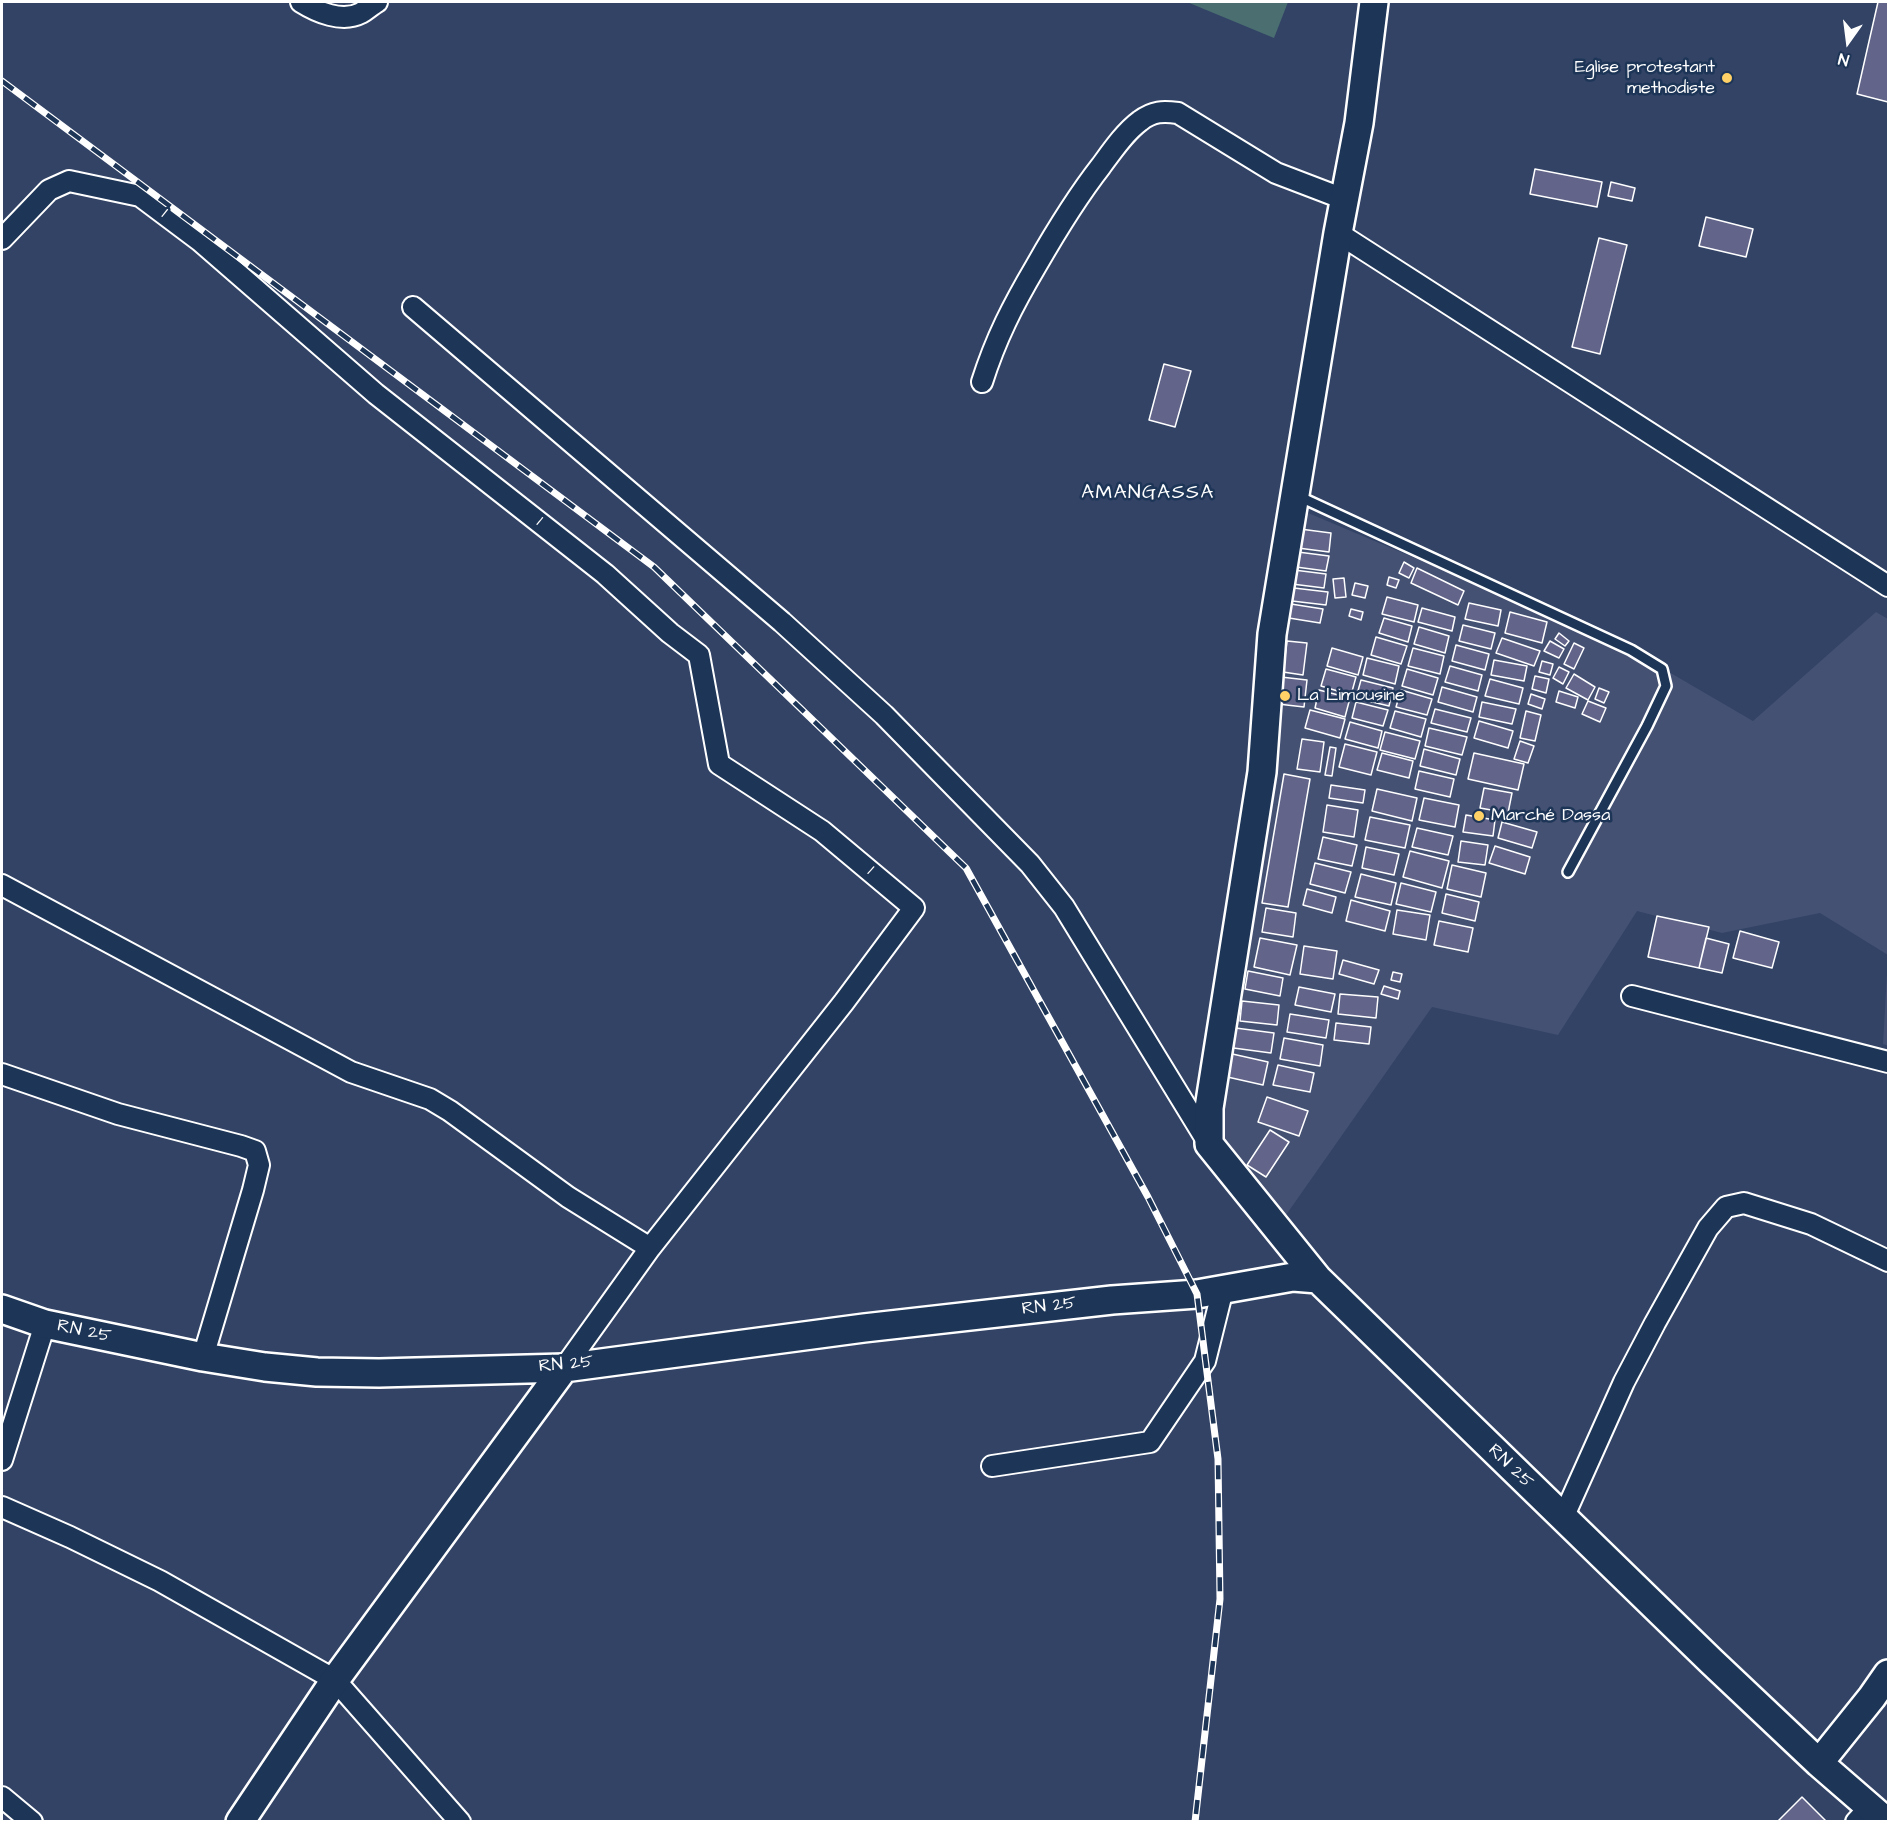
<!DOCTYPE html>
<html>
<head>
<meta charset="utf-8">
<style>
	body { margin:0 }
	#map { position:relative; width:1890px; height:1823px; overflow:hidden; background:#324366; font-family:"Architects Daughter",sans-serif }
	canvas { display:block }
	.frame { position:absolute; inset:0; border:3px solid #fff; pointer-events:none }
	.north { position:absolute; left:1818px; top:12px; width:60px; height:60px; -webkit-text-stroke:4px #1d3557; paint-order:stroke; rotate:194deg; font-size:16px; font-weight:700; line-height:24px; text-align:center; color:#fff }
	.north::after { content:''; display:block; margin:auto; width:21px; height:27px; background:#fff; clip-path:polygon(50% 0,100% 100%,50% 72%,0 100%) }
</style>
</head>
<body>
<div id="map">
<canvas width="1890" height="1823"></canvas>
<div class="frame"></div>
<div class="north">N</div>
</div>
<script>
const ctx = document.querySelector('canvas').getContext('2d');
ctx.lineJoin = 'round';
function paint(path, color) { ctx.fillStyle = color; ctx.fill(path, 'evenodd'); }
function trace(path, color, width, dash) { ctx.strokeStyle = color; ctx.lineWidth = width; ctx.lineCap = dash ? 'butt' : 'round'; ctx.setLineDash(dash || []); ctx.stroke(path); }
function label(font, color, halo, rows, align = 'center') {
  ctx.font = font + ' "Architects Daughter",sans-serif'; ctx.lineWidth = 5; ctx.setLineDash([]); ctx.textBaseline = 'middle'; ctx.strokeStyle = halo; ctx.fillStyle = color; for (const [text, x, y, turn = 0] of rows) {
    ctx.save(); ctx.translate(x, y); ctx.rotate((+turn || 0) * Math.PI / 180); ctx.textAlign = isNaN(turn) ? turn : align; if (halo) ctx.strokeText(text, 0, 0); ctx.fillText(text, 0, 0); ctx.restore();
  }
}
paint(new Path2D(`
	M1301 510 1626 647 1753 721 1876 612 1888 619V955L1820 913 1722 933 1637 911 1558 1035 1432 1007 1286 1215 1221 1135V1086L1283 627Z
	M1888 956V1046L1883 1044Z`), '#445173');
paint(new Path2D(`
	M1187 2H1288L1274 38Z`), '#4b6f70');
const building = new Path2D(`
	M1878 2H1888V102L1857 94Z
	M1535 169 1602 182 1597 207 1530 194Z
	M1611 182 1635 188 1632 201 1608 196Z
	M1706 217 1753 229 1746 257 1699 246Z
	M1599 238 1627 245 1600 354 1572 347Z
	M1164 364 1191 371 1175 427 1149 420Z
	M1300 529 1331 533 1329 552 1298 548Z
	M1298 552 1329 556 1326 571 1296 567Z
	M1404 562 1414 568 1409 578 1399 573Z
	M1417 568 1464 591 1458 605 1411 583Z
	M1294 570 1326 574 1324 588 1292 584Z
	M1389 577 1399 580 1396 588 1387 585Z
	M1344 578 1346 597 1335 598 1333 579Z
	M1355 583 1368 586 1365 598 1352 595Z
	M1294 588 1328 592 1326 605 1292 601Z
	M1387 597 1418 605 1414 622 1382 614Z
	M1469 603 1501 610 1498 626 1465 619Z
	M1291 604 1323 609 1320 623 1289 618Z
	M1422 608 1455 617 1452 631 1418 622Z
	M1351 609 1363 612 1361 620 1349 616Z
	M1510 612 1547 622 1542 643 1505 633Z
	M1384 618 1412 626 1408 642 1379 633Z
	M1463 625 1495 633 1491 649 1459 641Z
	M1419 627 1449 636 1445 653 1414 644Z
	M1559 633 1569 641 1565 646 1555 639Z
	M1376 637 1407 646 1401 664 1371 655Z
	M1502 638 1540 651 1534 666 1496 653Z
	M1287 641 1307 643 1303 675 1283 672Z
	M1550 641 1564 649 1559 658 1544 651Z
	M1574 643 1584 648 1574 669 1564 664Z
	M1456 645 1489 654 1485 670 1452 661Z
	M1332 648 1363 657 1358 675 1327 666Z
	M1413 648 1444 656 1440 674 1408 666Z
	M1367 658 1399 666 1395 684 1363 675Z
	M1494 660 1527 666 1524 681 1491 675Z
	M1542 661 1553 664 1550 675 1539 672Z
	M1450 666 1482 675 1478 691 1445 682Z
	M1559 667 1569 672 1563 684 1553 678Z
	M1326 669 1356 677 1351 695 1321 686Z
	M1407 669 1438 678 1433 695 1402 686Z
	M1574 674 1595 687 1588 700 1566 688Z
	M1535 676 1549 679 1546 693 1532 689Z
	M1281 677 1307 680 1304 707 1278 704Z
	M1490 679 1523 688 1519 704 1485 696Z
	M1361 680 1393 688 1389 706 1356 698Z
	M1442 687 1477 697 1473 712 1438 702Z
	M1599 688 1609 692 1604 703 1595 699Z
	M1319 690 1350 698 1345 717 1315 708Z
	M1401 690 1432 699 1427 715 1396 707Z
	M1559 691 1578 697 1575 708 1556 702Z
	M1531 694 1545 699 1542 709 1528 704Z
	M1588 701 1606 708 1600 722 1582 714Z
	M1356 702 1388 710 1383 726 1352 718Z
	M1482 702 1516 709 1512 724 1479 717Z
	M1435 709 1471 718 1467 732 1431 723Z
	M1310 710 1345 719 1340 738 1305 728Z
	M1395 711 1426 719 1421 737 1390 728Z
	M1526 711 1541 715 1535 741 1520 738Z
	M1479 721 1513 731 1508 748 1474 738Z
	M1350 722 1382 731 1378 748 1345 739Z
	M1429 728 1467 737 1462 755 1425 746Z
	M1385 732 1420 741 1415 759 1380 750Z
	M1302 739 1324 742 1320 772 1297 769Z
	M1520 741 1534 746 1528 763 1514 759Z
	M1345 744 1377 752 1371 775 1339 767Z
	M1330 747 1336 748 1332 776 1325 775Z
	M1424 749 1460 759 1456 775 1420 766Z
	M1382 753 1413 761 1409 778 1377 770Z
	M1474 753 1524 764 1518 790 1468 779Z
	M1419 771 1454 779 1450 797 1415 789Z
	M1284 774 1310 779 1288 907 1262 903Z
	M1331 785 1365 790 1363 803 1329 798Z
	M1484 788 1512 793 1508 813 1480 808Z
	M1377 789 1417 798 1412 821 1372 811Z
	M1424 798 1459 805 1455 827 1419 820Z
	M1327 805 1358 810 1354 837 1323 832Z
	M1466 815 1495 820 1493 836 1463 832Z
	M1370 817 1410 825 1405 848 1365 840Z
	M1502 822 1537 832 1532 848 1498 838Z
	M1417 828 1453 836 1448 855 1412 847Z
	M1323 837 1357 845 1352 866 1318 859Z
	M1461 841 1488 845 1485 865 1458 862Z
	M1495 846 1530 857 1525 874 1489 863Z
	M1366 847 1399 854 1394 875 1362 868Z
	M1410 851 1449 861 1442 888 1403 877Z
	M1315 863 1351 872 1345 893 1310 884Z
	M1452 865 1486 873 1481 897 1447 889Z
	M1361 874 1396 883 1391 905 1355 897Z
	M1401 883 1436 892 1431 912 1396 904Z
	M1307 889 1336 897 1332 913 1303 905Z
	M1446 894 1479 902 1475 921 1442 913Z
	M1351 900 1390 911 1385 931 1346 921Z
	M1266 908 1296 913 1293 937 1262 932Z
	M1397 910 1430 915 1426 940 1393 934Z
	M1657 916 1709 927 1699 968 1648 957Z
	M1439 921 1473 928 1468 952 1434 945Z
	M1740 931 1779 942 1772 968 1733 958Z
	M1260 938 1297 945 1290 975 1254 967Z
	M1706 938 1729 944 1722 973 1699 968Z
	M1304 946 1337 951 1333 979 1300 974Z
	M1343 960 1379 970 1374 984 1339 974Z
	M1248 971 1283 978 1280 996 1245 989Z
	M1393 972 1402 974 1400 982 1391 980Z
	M1384 986 1400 991 1398 999 1381 994Z
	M1299 987 1335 994 1331 1012 1295 1005Z
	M1340 994 1378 997 1376 1018 1338 1014Z
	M1242 1001 1279 1005 1277 1025 1240 1021Z
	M1290 1014 1329 1020 1326 1038 1287 1032Z
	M1336 1023 1371 1027 1369 1044 1334 1040Z
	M1228 1027 1274 1033 1271 1053 1226 1047Z
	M1284 1038 1323 1045 1320 1066 1280 1059Z
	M1228 1053 1268 1062 1263 1085 1223 1076Z
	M1278 1065 1314 1073 1310 1092 1273 1085Z
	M1267 1097 1308 1111 1299 1136 1258 1122Z
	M1270 1130 1289 1142 1266 1177 1247 1165Z
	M1802 1797 1827 1822H1777Z`);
paint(building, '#626489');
trace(building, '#fff', 1.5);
const lane = new Path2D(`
	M1298 496 1631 650 1662 669 1666 686 1647 726 1568 872`);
const street = new Path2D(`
	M301 2C317 12 342 23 361 13 366 10 372 5 377 2
	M1338 233 1888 586
	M2 239 49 190 69 181 140 196 200 241 376 394 605 574 670 633 699 655 719 764 822 831 914 908 844 1002 650 1248 564 1368
	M413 307 782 622 884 715 1030 864 1064 907 1209 1144
	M982 382C996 338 1013 305 1036 266 1056 231 1076 198 1101 166 1112 151 1125 132 1140 121 1153 111 1163 111 1178 113L1276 173 1344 199
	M2 885 351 1072 430 1099 450 1111 568 1197 650 1248
	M1632 996 1888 1062
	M2 1074 118 1114 241 1146 255 1151 259 1165 253 1190 203 1357
	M2 1460 45 1324
	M992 1466 1150 1442 1205 1361 1223 1289
	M2 1507 70 1537 160 1581 335 1680 460 1822
	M1563 1518 1624 1382 1655 1323 1708 1228 1726 1207 1744 1203 1811 1224 1888 1261
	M2 1797 32 1822
	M1856 1822 1870 1807`);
const secondary = new Path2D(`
	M1318 1279 1209 1144V1108L1262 772 1272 634 1338 233 1359 123 1374 2
	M2 1309 45 1324 203 1357 265 1367 317 1372 379 1373 564 1368 864 1328 1112 1300 1197 1294 1293 1277 1318 1279 1711 1661 1819 1763 1887 1822
	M1819 1763 1872 1697 1888 1674
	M240 1822 335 1680 564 1368`);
trace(lane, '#fff', 14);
trace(street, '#fff', 24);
trace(secondary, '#fff', 32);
trace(lane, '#1d3557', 9);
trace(street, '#1d3557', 20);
trace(secondary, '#1d3557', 27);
const rail = new Path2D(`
	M2 81 654 567 966 868 1148 1197 1197 1294 1218 1459 1220 1599 1195 1822`);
trace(rail, '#fff', 7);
trace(rail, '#1d3557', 4.5, [14]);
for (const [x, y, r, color] of [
	[1727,78,6,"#ffd166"],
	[1285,696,6,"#ffd166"],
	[1479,816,6,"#ffd166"]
]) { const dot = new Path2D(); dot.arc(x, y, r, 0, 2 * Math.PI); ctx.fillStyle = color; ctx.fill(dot); trace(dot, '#1d3557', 2); }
label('18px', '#fff', '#1d3557', [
	["Eglise protestant",1715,68,"right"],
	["methodiste",1715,89,"right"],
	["La Limousine",1297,696],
	["Marché Dassa",1491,816]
], 'left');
label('18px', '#fff', '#1d3557', [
	["1",164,214,37],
	["1",539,522,38],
	["1",870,871,40],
	["RN 25",1049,1307,-7],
	["RN 25",84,1332,12],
	["RN 25",566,1365,-5],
	["RN 25",1510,1467,44]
]);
ctx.letterSpacing = '1.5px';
label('20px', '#fff', '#1d3557', [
	["AMANGASSA",1148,494]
]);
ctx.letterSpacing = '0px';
</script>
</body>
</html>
